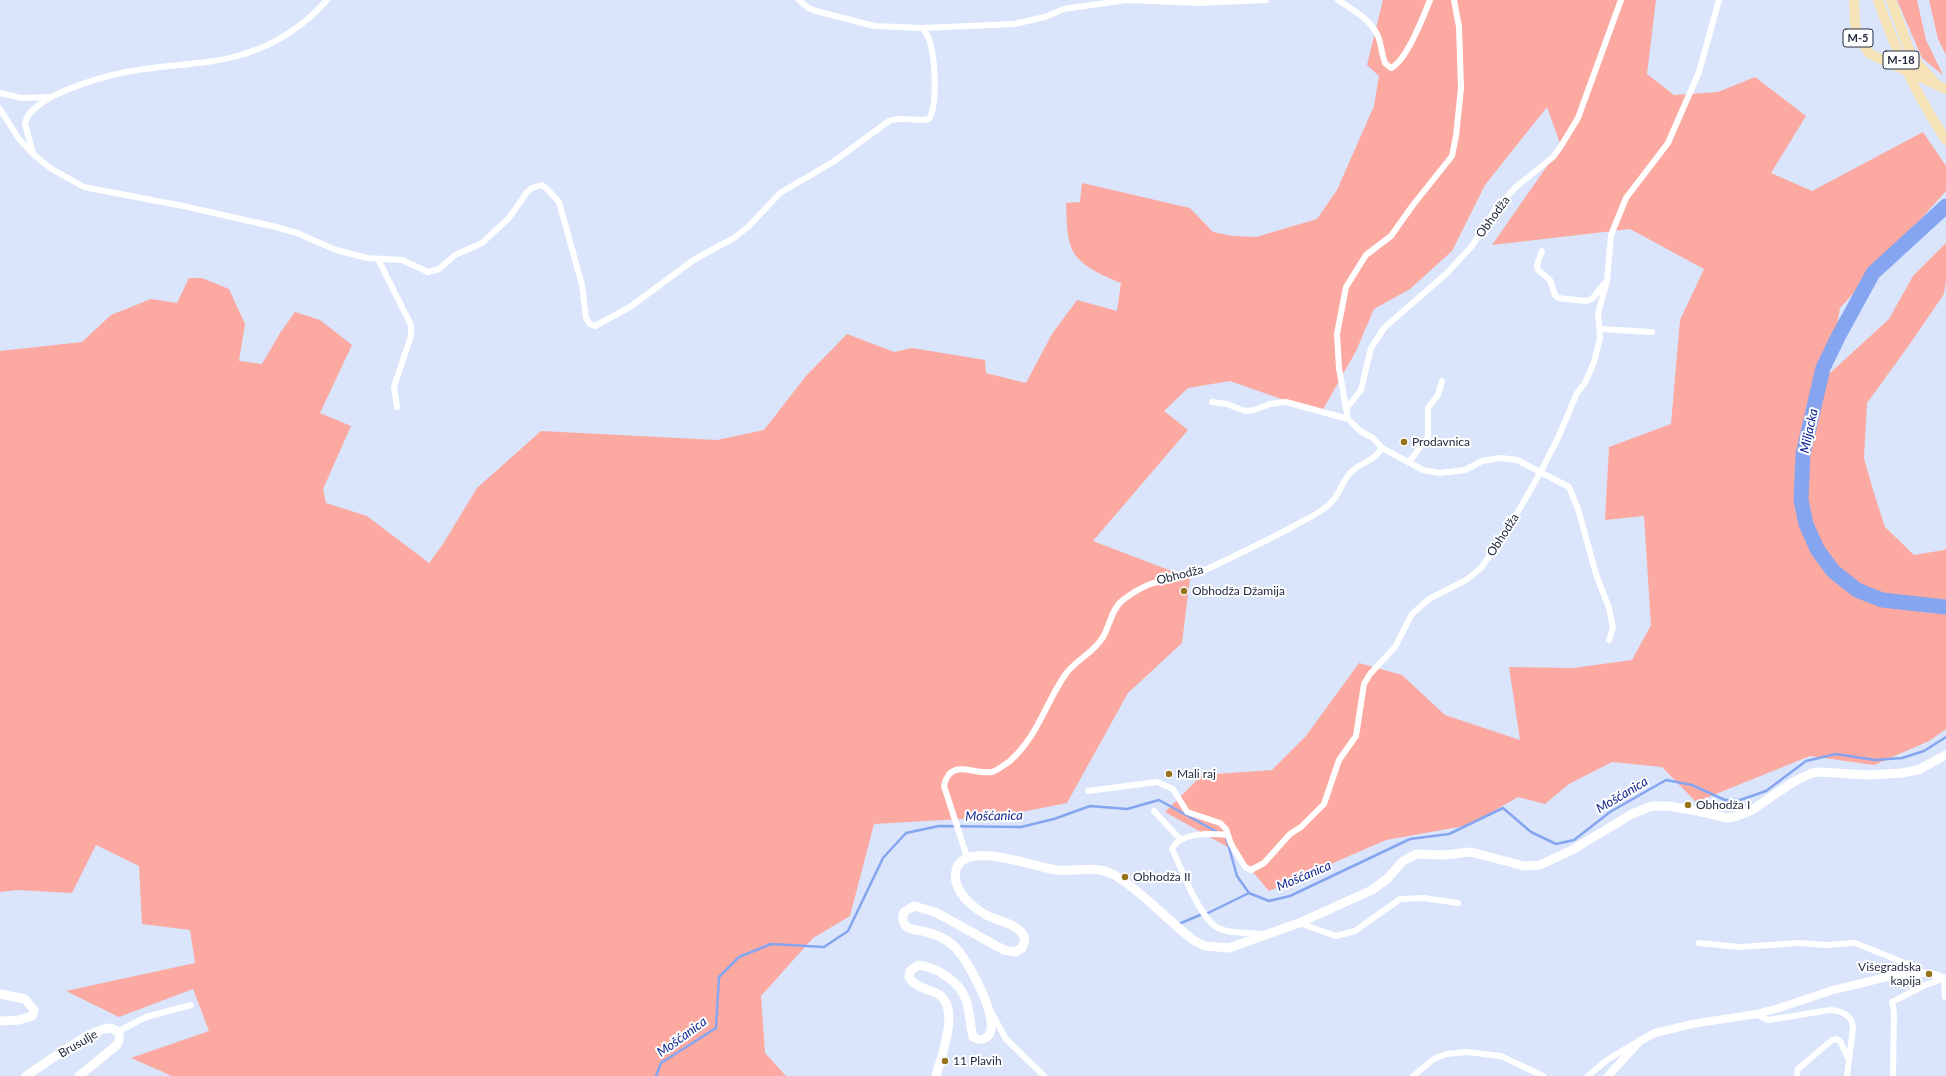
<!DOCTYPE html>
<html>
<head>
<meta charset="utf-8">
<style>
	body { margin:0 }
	canvas { display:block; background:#dae4fa }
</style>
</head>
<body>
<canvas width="1946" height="1076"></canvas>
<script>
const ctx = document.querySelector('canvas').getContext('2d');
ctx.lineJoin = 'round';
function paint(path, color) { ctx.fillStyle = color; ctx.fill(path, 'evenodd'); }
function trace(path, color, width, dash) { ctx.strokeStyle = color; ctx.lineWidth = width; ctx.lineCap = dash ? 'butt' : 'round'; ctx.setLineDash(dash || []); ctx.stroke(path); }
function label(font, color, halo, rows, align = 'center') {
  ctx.font = font + ' Lato,sans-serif'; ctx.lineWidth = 4; ctx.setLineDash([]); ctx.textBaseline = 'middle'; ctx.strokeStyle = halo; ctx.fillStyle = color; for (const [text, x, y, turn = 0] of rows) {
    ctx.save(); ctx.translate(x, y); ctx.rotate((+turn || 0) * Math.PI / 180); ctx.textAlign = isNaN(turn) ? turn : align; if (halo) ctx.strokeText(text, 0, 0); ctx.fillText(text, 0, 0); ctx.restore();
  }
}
paint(new Path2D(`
	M1383 0H1656L1647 74 1674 95 1718 92 1755 77 1806 116 1771 173 1812 191 1923 132 1946 166V191L1840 308 1829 374 1889 319 1913 276 1946 243V280L1944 294 1907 348 1867 403 1864 458 1873 490 1885 527 1914 555 1944 550 1946 548V729L1929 741 1874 765 1810 756 1696 802 1662 767 1612 762 1569 784 1545 804 1518 797 1470 825 1386 840 1269 891 1235 851 1165 812 1202 775 1272 770 1306 736 1359 663 1402 675 1445 715 1520 740 1509 667 1573 668 1632 660 1651 625 1644 516 1605 520 1609 447 1671 424 1680 320 1704 269 1630 229 1492 245 1561 146 1547 107 1485 185 1452 251 1410 289 1374 309 1356 351 1321 413 1230 381 1188 388 1164 411 1188 430 1093 541 1190 578 1182 643 1128 693 1067 803 996 817 874 824 850 916 813 938 761 996 765 1053 786 1076H172L131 1058 209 1031 193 989 119 1017 66 991 195 963 190 930 142 924 139 866 96 845 72 893 17 890 0 892V351L82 342 111 315 151 299 177 303 189 278H202L229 289 245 324 239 361 262 364 280 333 295 312 320 320 352 345 320 413 351 426 323 489 326 503 367 516 429 563 443 544 477 488 541 431 717 440 764 430 806 376 847 334 894 352 912 348 985 360 986 373 1026 383 1052 334 1077 300 1117 311 1121 283C1104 276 1078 266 1071 247 1066 234 1067 217 1066 203L1080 202 1082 183 1190 208 1213 232 1232 236 1256 237 1317 219 1337 190 1374 106 1379 76 1367 65Z
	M1897 0H1917L1926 40 1943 75 1922 58Z
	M1929 0H1946V55L1938 39Z`), '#fba9a1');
trace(new Path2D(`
	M1223 836 1226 837 1237 876 1249 893 1269 901 1290 896 1410 839 1449 834 1503 808 1531 832 1556 844 1574 840 1610 812 1666 780 1692 785 1725 800H1740L1766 791 1806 761 1836 754 1875 760 1902 758 1924 751 1946 737
	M1208 913 1249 893
	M1181 923 1200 915
	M656 1076 661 1063 716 1028 719 977 739 957 771 944 824 947 848 931 883 858 906 833 939 826 1021 827 1054 819 1090 806 1127 809 1159 800 1217 832`), '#85a5f0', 2.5);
trace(new Path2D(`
	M1946 206 1873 273 1838 337 1823 368 1803 454 1801 500 1806 524 1817 549 1833 571 1857 590 1882 600 1946 607`), '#85a5f0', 15);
trace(new Path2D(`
	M799 0 808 8 816 11 874 26 923 28 1014 24 1045 17 1064 9 1126 0 1199 3 1266 0
	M1338 0C1353 10 1370 19 1378 36 1381 44 1382 55 1385 63L1391 68C1407 60 1423 17 1430 0
	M1454 0 1459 27 1461 88 1456 136 1452 156 1413 205 1391 236 1366 255 1346 287 1337 334 1339 368 1348 419 1360 431 1373 438 1382 448 1423 470 1440 473 1465 470 1482 461 1501 458 1517 460 1569 487 1578 509 1596 574 1609 608 1613 628 1609 640
	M0 93 21 98 49 97
	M0 109 19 139 34 155 50 168 84 187 183 206 276 227 297 233 336 250 367 258 402 260 428 272 439 269 455 255 482 243 509 218 527 192 532 188 542 185 547 189 559 202 582 285 586 318 590 324 595 326 630 307 695 259 734 238 749 226 780 193 833 162 889 121C903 116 915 122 929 119 938 105 935 55 929 39 928 35 925 32 923 28
	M33 153 25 124C29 96 102 77 126 72 165 64 206 66 244 54 275 45 305 25 327 0
	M1542 251 1537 265 1538 270 1550 280 1555 295 1558 298 1586 301 1592 299 1605 283
	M378 259 411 325V336L394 387 397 407
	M1600 329 1652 332
	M1212 402 1227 404 1245 411 1254 410 1270 404 1286 402 1348 419
	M1346 409 1361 390 1371 348 1384 328 1447 273 1472 246 1496 208 1516 187 1553 157 1561 146 1578 118 1621 0
	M1409 462 1428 437V408L1438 395 1442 381
	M1088 791 1157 782 1173 789 1187 812 1220 823 1226 829 1231 844 1245 867 1251 870 1264 863 1290 834 1301 827 1324 804 1339 760 1356 736 1364 684 1370 674 1395 647 1412 614 1429 599 1466 580 1480 569 1503 538 1540 473 1558 438 1577 393 1585 383 1594 362 1600 338 1598 313 1607 281 1611 235 1626 198 1668 143 1699 72 1719 0
	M1154 811 1180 839
	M1228 835C1211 833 1180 832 1172 849 1182 869 1199 918 1218 928 1229 934 1252 933 1264 934
	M967 857 944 786C950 757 973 775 992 772 998 770 1004 765 1010 761 1038 736 1045 704 1065 675 1076 659 1093 654 1103 637 1110 625 1112 608 1123 600 1151 578 1167 581 1199 572 1208 570 1217 564 1226 560 1249 549 1272 538 1294 526 1304 520 1316 515 1325 508 1340 497 1341 482 1351 472 1362 461 1371 464 1382 448
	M1299 923 1336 936 1355 931 1400 899 1424 898 1458 903
	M1699 943 1740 947 1800 943 1825 945 1855 943 1910 965 1916 974
	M991 1012 1006 1039 1044 1076
	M1756 1014 1768 1020 1830 1010C1843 1011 1852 1015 1853 1028L1847 1076
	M117 1032 146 1017 191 1005
	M1413 1076 1434 1059 1446 1054 1467 1052 1501 1056 1543 1076
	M1588 1076 1607 1060 1637 1042
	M1797 1076 1798 1069 1832 1040 1836 1039 1840 1041 1848 1058
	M1893 1076 1894 1012 1892 1002 1925 985 1946 978`), '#fff', 6);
trace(new Path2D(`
	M1935 975 1945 979 1946 996
	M1608 1076 1640 1041 1655 1033 1692 1024 1756 1014 1779 1008 1833 990 1904 973H1923`), '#fff', 8);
trace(new Path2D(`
	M0 994 25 999 34 1010 32 1016 19 1020 0 1021
	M26 1076C44 1064 90 1030 109 1028 112 1028 115 1029 117 1032 121 1036 120 1040 117 1045L79 1076
	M936 1076C941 1057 961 1007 938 994 928 989 914 987 909 977L910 971 918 965C937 967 960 982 966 1000 970 1012 970 1025 973 1037 978 1040 982 1041 987 1037 1003 1024 970 966 960 953 952 942 939 935 926 932 920 930 911 931 906 926 902 922 902 917 904 912L914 906 935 912 1004 950 1015 952 1022 948 1025 939C1022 925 998 921 986 915 976 909 967 902 961 893 959 889 957 886 956 882 948 832 1034 868 1057 870 1079 872 1095 864 1116 876 1144 893 1167 920 1193 940L1205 946 1229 948 1299 923 1372 890 1387 879 1403 861 1417 854 1443 855 1471 852 1524 866 1540 865 1572 850 1632 814 1652 806H1669L1697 811 1727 818 1737 816 1752 810 1793 782 1812 773 1820 772 1868 775 1902 773 1918 770 1946 755`), '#fff', 9);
trace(new Path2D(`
	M1854 0 1855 24 1858 37 1870 54 1946 89
	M1878 0C1895 50 1917 96 1946 140
	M1891 0 1908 47 1914 59 1934 82`), '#f6e2b7', 10);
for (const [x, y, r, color] of [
	[1404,442,4,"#95731b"],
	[1184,591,4,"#95731b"],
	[1169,774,4,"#95731b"],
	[1688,805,4,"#95731b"],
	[1125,877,4,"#95731b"],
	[1929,974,4,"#95731b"],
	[945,1061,4,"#95731b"]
]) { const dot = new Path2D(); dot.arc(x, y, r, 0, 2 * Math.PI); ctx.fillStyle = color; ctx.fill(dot); trace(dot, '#fff', 1.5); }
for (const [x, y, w] of [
	[1858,38,30],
	[1901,60,36]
]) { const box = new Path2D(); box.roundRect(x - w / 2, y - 9, w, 18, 3); ctx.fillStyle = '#fff'; ctx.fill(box); trace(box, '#222b40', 1); }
label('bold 11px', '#222b40', null, [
	["M-5",1858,38],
	["M-18",1901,60]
]);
label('12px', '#222b40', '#fff', [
	["Obhodža",1493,217,-54],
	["Obhodža",1503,535,-57],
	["Obhodža",1180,575,-14],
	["Brusulje",78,1044,-30]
]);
label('12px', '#222b40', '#fff', [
	["Prodavnica",1412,442],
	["Obhodža Džamija",1192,591],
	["Mali raj",1177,774],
	["Obhodža I",1696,805],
	["Obhodža II",1133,877],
	["Višegradska",1921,967,"right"],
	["kapija",1921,981,"right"],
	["11 Plavih",953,1061]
], 'left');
label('italic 13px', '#0e258f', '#fff', [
	["Miljacka",1809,431,-78],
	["Mošćanica",1622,795,-31],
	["Mošćanica",994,816,-1],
	["Mošćanica",1304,876,-23],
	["Mošćanica",682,1037,-36]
]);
</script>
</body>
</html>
